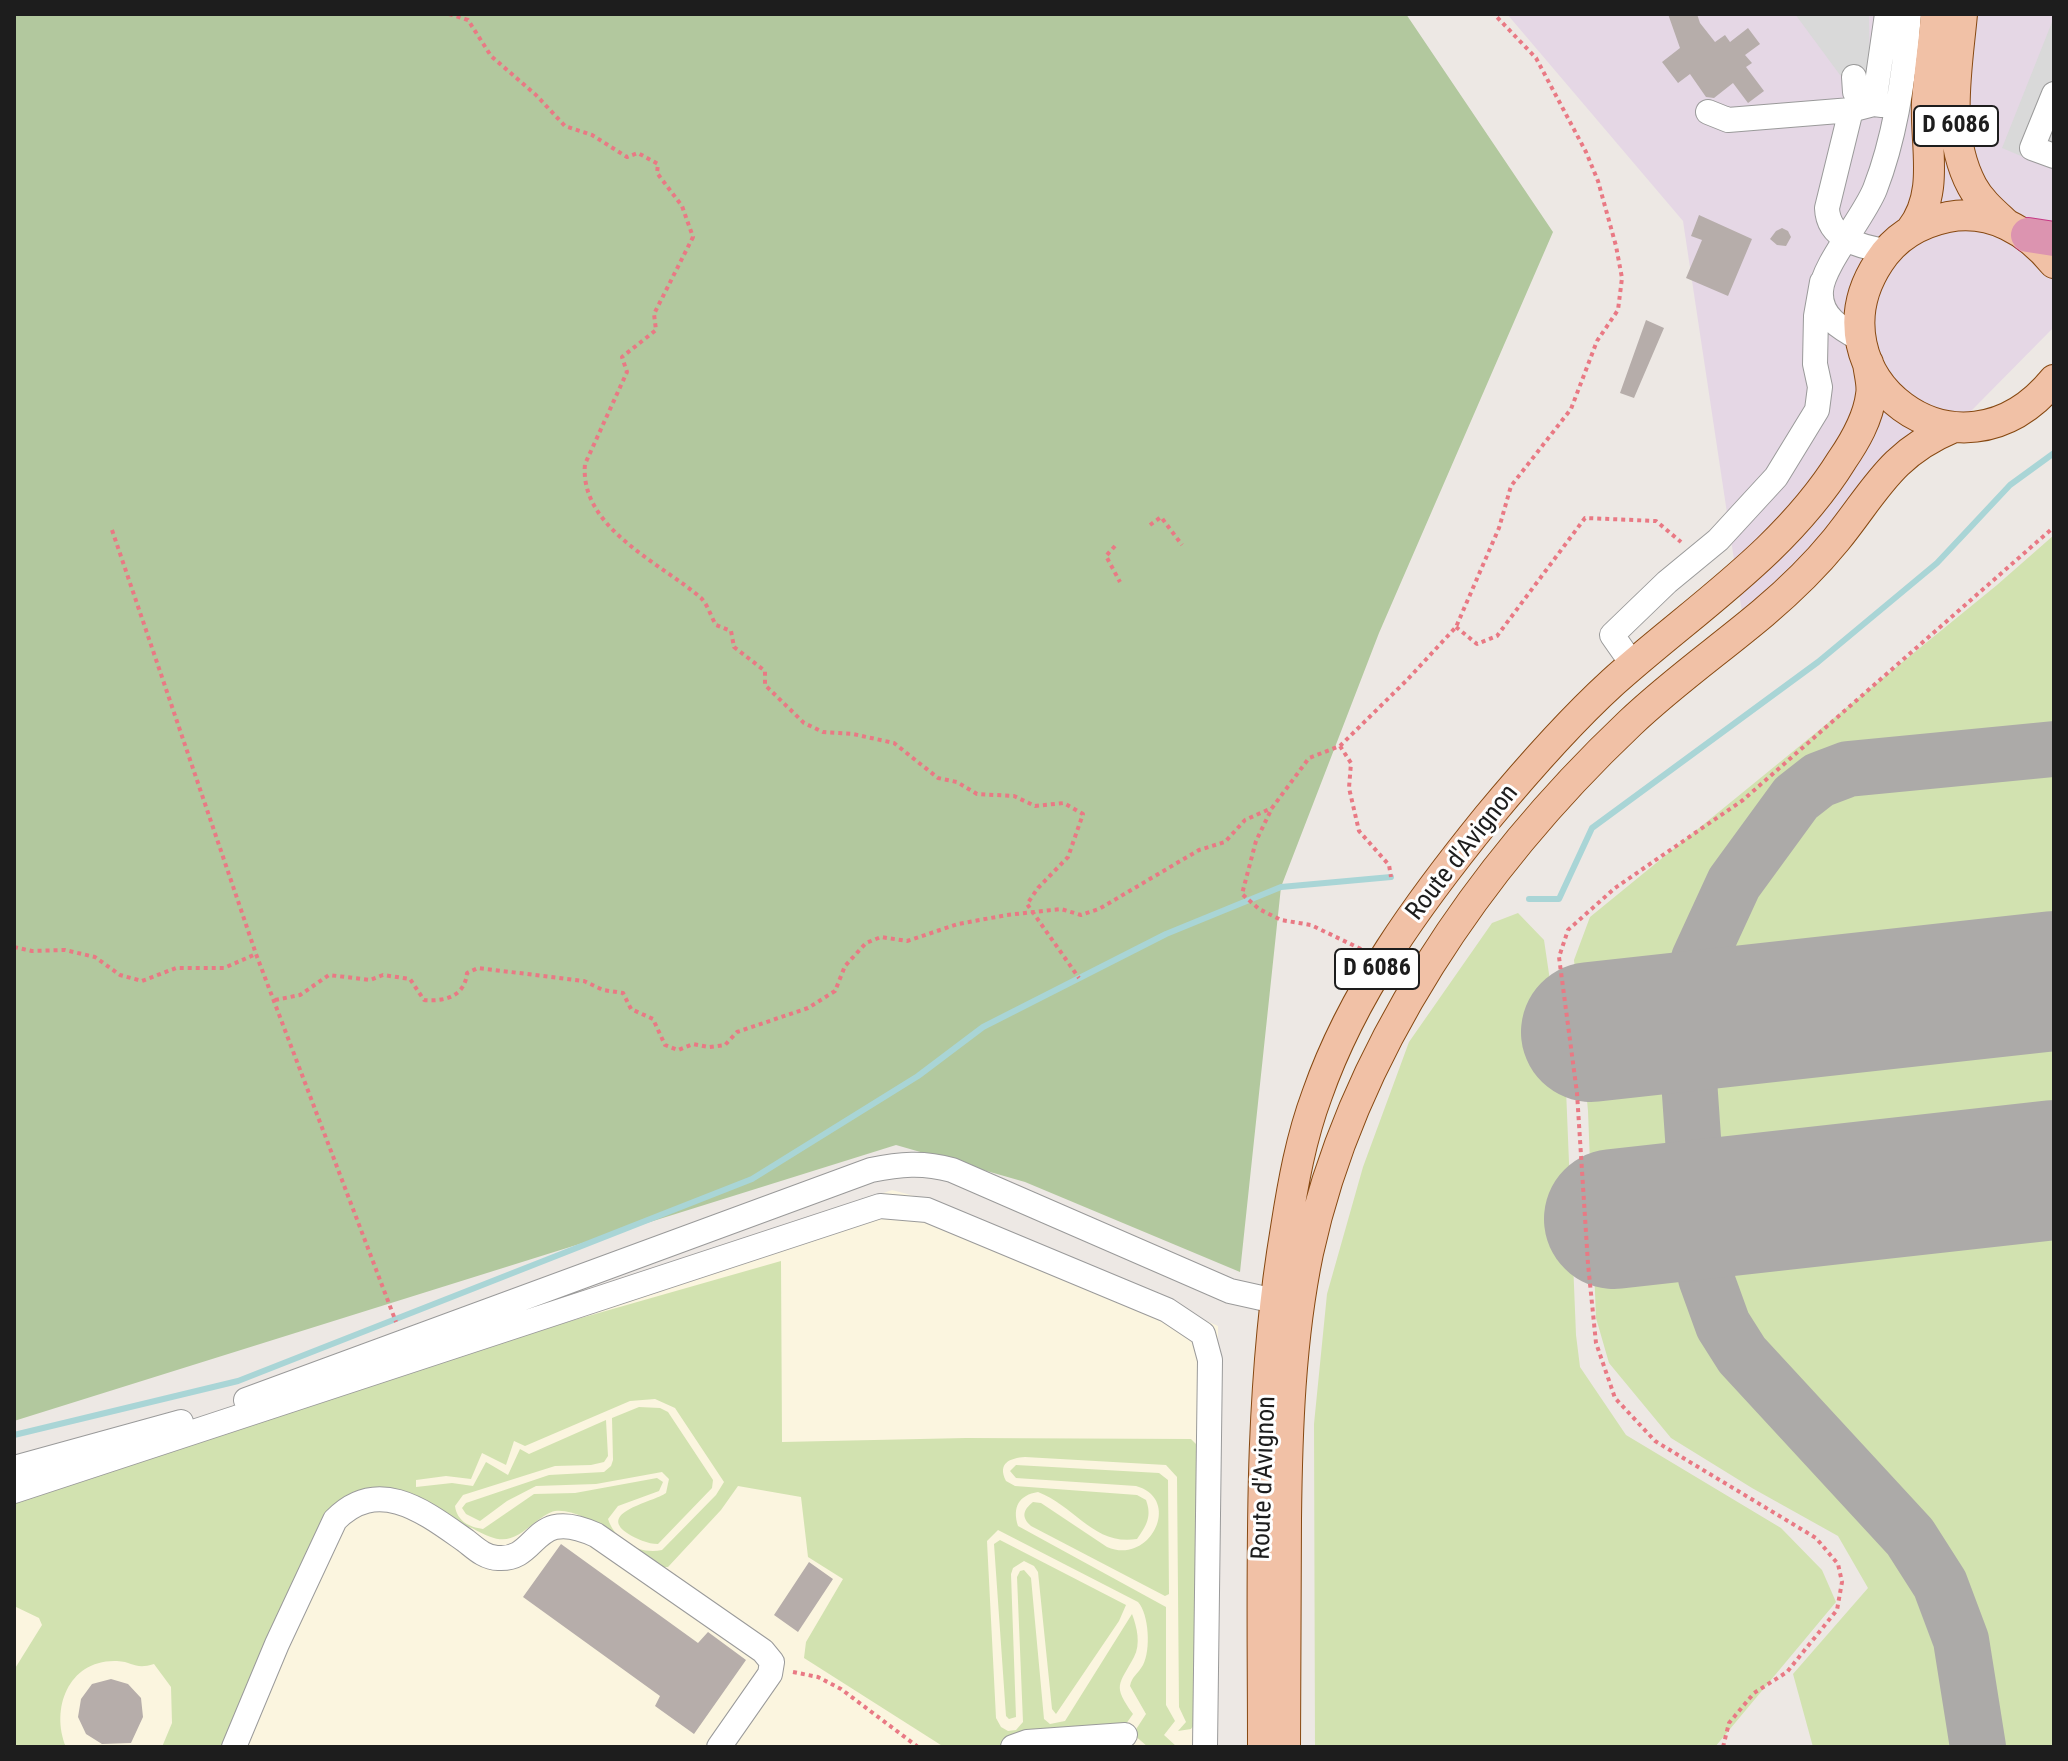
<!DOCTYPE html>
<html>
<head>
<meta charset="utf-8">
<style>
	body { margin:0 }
	#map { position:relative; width:2068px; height:1761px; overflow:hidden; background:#ede8e4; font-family:"Roboto Condensed",sans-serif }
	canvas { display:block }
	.frame { position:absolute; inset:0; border:16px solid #1d1d1d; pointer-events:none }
</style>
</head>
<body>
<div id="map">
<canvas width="2068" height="1761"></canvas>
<div class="frame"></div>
</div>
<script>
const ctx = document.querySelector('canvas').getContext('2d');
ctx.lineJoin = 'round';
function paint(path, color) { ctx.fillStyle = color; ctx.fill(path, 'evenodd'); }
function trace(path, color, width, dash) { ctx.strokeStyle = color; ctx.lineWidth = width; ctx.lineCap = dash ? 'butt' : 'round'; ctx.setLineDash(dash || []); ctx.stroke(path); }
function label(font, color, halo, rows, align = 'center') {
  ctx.font = font + ' "Roboto Condensed",sans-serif'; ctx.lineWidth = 6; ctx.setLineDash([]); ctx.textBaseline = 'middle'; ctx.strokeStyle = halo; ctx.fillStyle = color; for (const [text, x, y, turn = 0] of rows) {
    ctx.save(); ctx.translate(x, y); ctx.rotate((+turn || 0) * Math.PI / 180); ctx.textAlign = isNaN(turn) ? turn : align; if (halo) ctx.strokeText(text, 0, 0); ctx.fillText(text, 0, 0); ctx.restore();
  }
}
paint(new Path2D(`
	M1507 14H2054V327L1746 639 1683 221Z`), '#e5d7e5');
paint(new Path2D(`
	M892 1190 926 1199 1218 1326V1747H14V1487L450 1345Z`), '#fbf5df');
paint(new Path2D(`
	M2054 535V1747H1813L1793 1674 1868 1588 1838 1536 1752 1488 1671 1438 1609 1363 1596 1318 1588 1111 1574 960 1590 917 1997 585Z
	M1518 913 1544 940 1566 1089 1576 1335 1580 1367 1626 1435 1781 1528 1822 1570 1836 1602 1715 1747H1315L1314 1424 1327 1294 1363 1167 1409 1042 1492 923Z
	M781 1261 782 1442 966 1438 1191 1439 1196 1444 1198 1705 1197 1720 1191 1729 1178 1731 1186 1722 1179 1707 1177 1477 1166 1465 1025 1457C1010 1458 997 1463 1006 1481L1015 1486 1137 1495 1146 1500C1152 1516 1147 1525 1137 1539 1094 1546 1075 1506 1038 1492 1019 1495 1012 1507 1018 1526L1166 1607V1705L1175 1721 1164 1735 1177 1747H1148L1133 1734 1146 1714 1130 1686C1132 1676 1138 1674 1143 1665 1151 1650 1149 1614 1138 1602L998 1530 987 1541 996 1718 1001 1727 1008 1731 1016 1730 1023 1722 1017 1577 1020 1571 1024 1570 1031 1578 1044 1719 1050 1724 1065 1721 1132 1614C1137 1627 1141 1644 1134 1657 1119 1685 1112 1685 1133 1714L1121 1731 1004 1747H944L804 1658 806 1642 843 1579 808 1557 801 1497 738 1486 721 1510 668 1567H658C634 1550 585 1507 555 1511 549 1512 543 1517 538 1520 511 1542 504 1546 472 1528L352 1497 227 1747H162L172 1723 171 1687 154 1664C135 1670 134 1662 117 1661 69 1659 50 1708 66 1747H14V1670L42 1625 39 1618 14 1606V1503L532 1332ZM655 1399 675 1408 724 1482 716 1495 662 1550C640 1555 615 1541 608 1519L618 1506 659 1491 663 1482 657 1478 575 1493 534 1494 483 1529C469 1527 457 1521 455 1506L463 1495 555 1466 591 1465 604 1462 608 1456 606 1420 529 1454 520 1449 508 1475 486 1462 473 1486 452 1483 416 1487V1480L446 1476 471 1479 482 1453 506 1465 514 1441 525 1446 630 1401Z
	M639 1407 660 1408 668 1412 713 1480 712 1488 658 1544C648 1544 636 1539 627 1533 597 1512 654 1502 666 1493L669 1479 662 1472 596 1484 536 1486 507 1501 480 1521 466 1514 462 1508 466 1503 549 1475 604 1472 611 1466 613 1460 612 1418Z
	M1016 1465 1159 1473 1168 1480 1169 1594 1165 1596 1031 1526C1021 1517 1023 1510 1033 1502L1041 1503 1107 1547C1150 1566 1183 1499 1136 1486L1016 1478 1010 1471Z
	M1000 1540 1126 1605 1119 1621 1056 1714 1052 1709 1038 1572 1034 1566 1024 1561 1013 1568 1011 1574 1016 1717 1009 1719 1006 1716 994 1544Z`), '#d2e2b0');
paint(new Path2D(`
	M14 14H1406L1553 232 1379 633 1281 887 1240 1272 1025 1182 896 1145 14 1421Z`), '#b2c89e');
paint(new Path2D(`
	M1795 14H1869L1870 75H1840Z
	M2054 17V170L2002 148Z`), '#d9d9d9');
trace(new Path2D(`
	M1529 899H1559L1592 828 1818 662 1937 563 2010 485 2054 453
	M14 1435 238 1381 752 1179 918 1076 983 1027 1166 934 1281 887 1391 877`), '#a9d5d6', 6);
trace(new Path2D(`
	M1978 1747 1961 1640 1940 1584 1910 1537 1742 1355 1723 1325 1706 1278 1698 1210 1685 1022 1699 959 1734 883 1796 798 1819 780 1848 769 2054 749`), '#acaaa8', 56);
trace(new Path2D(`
	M1591 1032 2054 981
	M1614 1219 2054 1170`), '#acaaa8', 140);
paint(new Path2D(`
	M1668 14H1697L1700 23 1715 42 1725 35 1730 42 1748 28 1760 44 1745 55 1752 63 1746 67 1764 91 1748 103 1733 83 1714 98 1706 97 1690 74 1678 83 1662 62 1680 48Z
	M1699 215 1752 239 1728 296 1686 278 1702 240 1691 236Z
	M1782 228 1788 231 1791 237 1786 246 1777 245 1770 239 1776 231Z
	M1646 320 1664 328 1634 398 1620 393Z
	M561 1544 698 1643 708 1632 746 1660 694 1734 655 1706 660 1696 523 1597Z
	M809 1562 833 1579 798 1632 774 1615Z
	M111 1679 128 1684 141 1698 143 1717 131 1743 102 1744 86 1734 78 1717 81 1699 92 1684Z`), '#b6adaa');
const minor = new Path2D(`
	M1854 77 1855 92 1874 104 1882 105
	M2054 94 2032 148 2054 156
	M1851 110 1827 208C1828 239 1861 247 1886 251
	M1708 112 1728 120 1851 110 1874 104 1887 14
	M1862 340C1842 329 1819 317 1821 291 1822 266 1864 217 1875 189 1896 135 1905 71 1909 14
	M1633 665 1612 635 1667 582 1718 540 1776 477 1817 410 1820 387 1815 364 1816 316 1822 282
	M246 1400 871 1170C900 1164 923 1162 952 1170L1230 1291 1275 1301
	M14 1468 181 1422
	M14 1491 880 1206 927 1210 1167 1310 1203 1334 1210 1360 1205 1747
	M234 1747 277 1644 335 1520C379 1475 426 1513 466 1541 475 1548 485 1558 498 1558 540 1561 531 1505 596 1535L763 1651 772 1662 770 1674 719 1747
	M1013 1747 1027 1742 1125 1735`);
const major = new Path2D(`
	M1962 14C1957 69 1944 134 1972 186 1980 201 1993 212 2005 223
	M1911 230C1940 193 1925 146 1927 102 1929 73 1934 43 1936 14
	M2054 263C2028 231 1991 209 1948 217 1919 223 1895 237 1879 262 1805 374 1958 497 2054 380
	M1263 1747C1263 1574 1257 1399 1286 1228 1293 1183 1301 1138 1317 1095 1353 992 1419 902 1488 817 1527 770 1568 723 1613 682 1692 611 1785 552 1842 460 1855 441 1868 419 1871 395 1873 385 1869 373 1868 363
	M1285 1747C1285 1671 1285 1595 1286 1519 1287 1431 1290 1340 1308 1253 1352 1050 1481 864 1630 723 1672 683 1719 650 1763 613 1789 591 1814 567 1836 540 1875 492 1890 454 1952 428`);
const highway = new Path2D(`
	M2028 235 2054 239`);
trace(minor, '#9a9a9a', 26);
trace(major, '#864811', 32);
trace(highway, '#c53884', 36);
trace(new Path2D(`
	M371 14H377
	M449 14 468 20 491 56 536 95 565 126 592 135 627 157 638 153 658 164 657 173 682 206 693 237 654 314 656 330 622 357 627 372 585 464C579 528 661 563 701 598 708 605 711 617 716 625L731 631 734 647 765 671V685L804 723 823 732 853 734 894 743 938 778 957 782 977 794 1014 796 1035 806 1064 803 1083 814 1068 857 1038 888 1027 904 1079 978
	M1150 525 1161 517 1182 545
	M112 530 256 954 396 1322
	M1115 546 1106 556 1120 582
	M1456 627 1477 644 1497 636 1585 518 1656 521 1681 542
	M1340 746 1351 763 1349 788 1359 831 1389 865 1391 877
	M14 947 32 951 65 950 95 957 120 975 142 981 176 968H224L256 954
	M1361 949 1311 925 1281 920 1259 909 1242 894 1256 841 1272 808 1309 758 1340 746 1407 680 1456 627 1499 528 1511 486 1571 409 1597 341 1618 310 1622 278 1616 246 1598 181 1586 152 1536 58 1494 14
	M275 1000 300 995 329 975 370 980 383 975 410 979 424 1000C445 1002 465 996 467 973L478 968 584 981 603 990 623 993 631 1009 653 1019 665 1045 678 1050 693 1044 709 1047 725 1045 737 1032 808 1008 835 991 845 966 866 943 881 937 907 941 958 924 1007 915 1061 909 1081 915 1099 909 1199 850 1225 842 1245 820 1272 808
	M793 1672 818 1677 841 1689 918 1747
	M1723 1747 1729 1723 1754 1693 1787 1672 1837 1610 1842 1582 1838 1564 1816 1538 1655 1441 1615 1398 1596 1343 1588 1264 1577 1093 1559 957 1568 930 1615 888 1743 800 2054 527`), '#e97984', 4, [4, 4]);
trace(minor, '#fff', 24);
trace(major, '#f1c1a6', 30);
trace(highway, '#dc94b0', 34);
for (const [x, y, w] of [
	[1956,126,84],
	[1377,969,84]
]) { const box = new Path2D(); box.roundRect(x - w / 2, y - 20, w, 40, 6); ctx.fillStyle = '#fff'; ctx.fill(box); trace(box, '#1d1d1d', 2); }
label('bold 24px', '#1d1d1d', null, [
	["D 6086",1956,126],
	["D 6086",1377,969]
]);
label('26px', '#1d1d1d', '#fff', [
	["Route d'Avignon",1463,853,-52],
	["Route d'Avignon",1265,1478,-88]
]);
</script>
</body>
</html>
